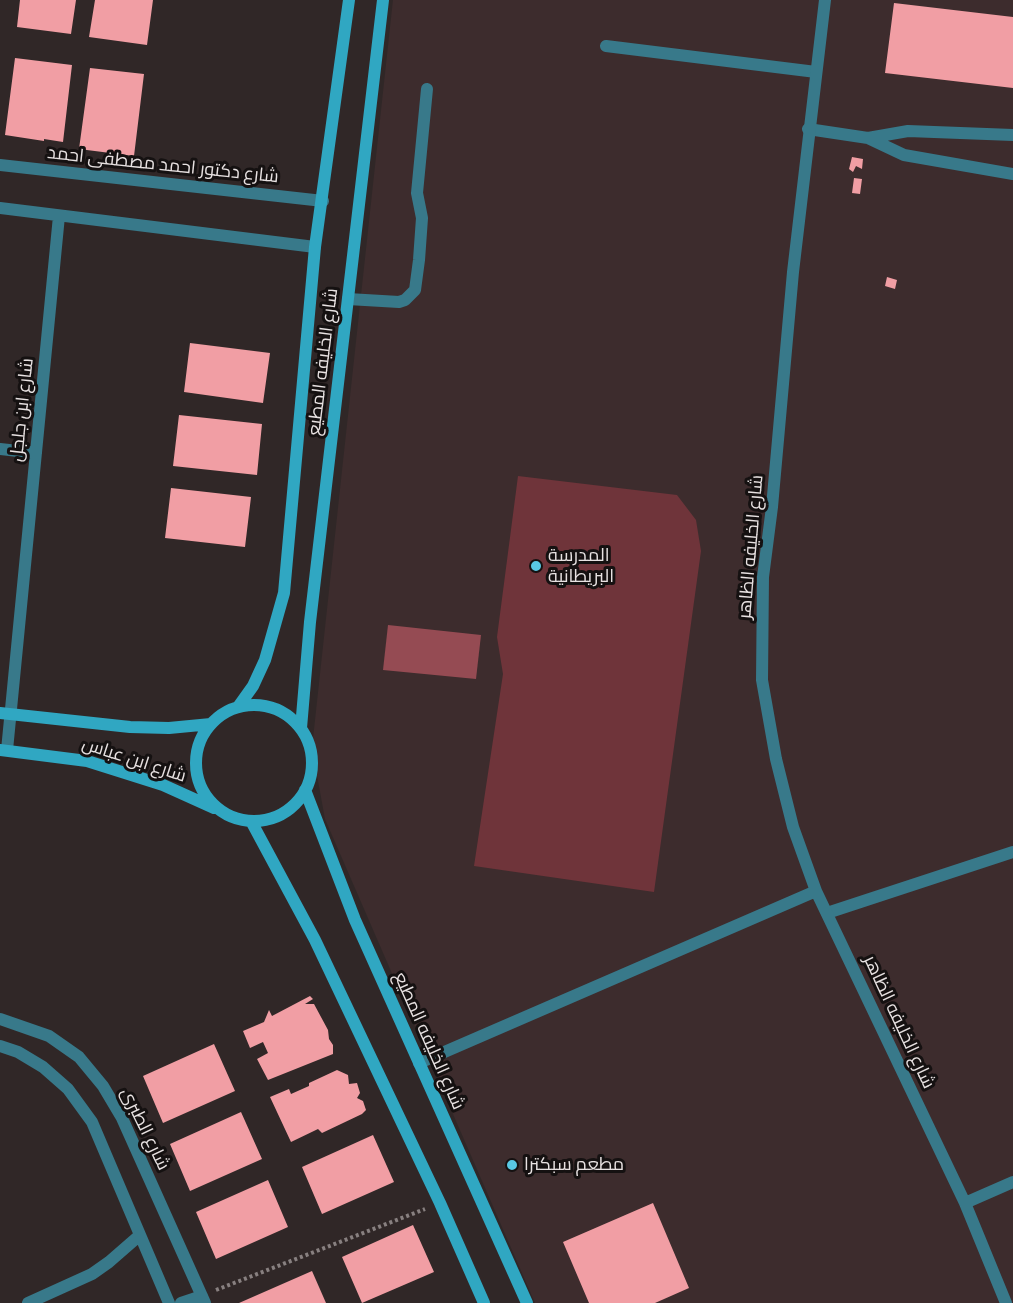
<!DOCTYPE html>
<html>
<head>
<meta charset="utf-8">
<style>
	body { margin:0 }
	canvas { display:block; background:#302727 }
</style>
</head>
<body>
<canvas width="1013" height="1303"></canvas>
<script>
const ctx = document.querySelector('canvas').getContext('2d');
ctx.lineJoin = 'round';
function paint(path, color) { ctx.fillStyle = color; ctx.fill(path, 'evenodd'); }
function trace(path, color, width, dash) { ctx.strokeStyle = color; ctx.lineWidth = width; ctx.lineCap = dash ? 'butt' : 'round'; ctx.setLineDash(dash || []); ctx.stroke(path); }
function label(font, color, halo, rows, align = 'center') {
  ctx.font = font + ' Cabin,Cairo,sans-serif'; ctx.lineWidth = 6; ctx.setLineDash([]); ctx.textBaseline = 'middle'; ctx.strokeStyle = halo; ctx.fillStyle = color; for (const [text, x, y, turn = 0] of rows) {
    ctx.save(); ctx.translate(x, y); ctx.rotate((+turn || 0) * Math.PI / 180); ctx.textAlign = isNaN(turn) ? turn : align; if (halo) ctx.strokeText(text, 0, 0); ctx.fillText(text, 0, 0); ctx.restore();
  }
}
paint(new Path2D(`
	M393 0H1013V1303H535L325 819 312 748Z`), '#3d2c2d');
paint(new Path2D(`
	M518 476 677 495 696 520 701 551 654 892 474 866 503 674 497 637Z`), '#6f343a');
paint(new Path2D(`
	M388 625 481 635 476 679 383 670Z`), '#954b53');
paint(new Path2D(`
	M20 0H76L71 34 17 27Z
	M95 0H153L147 45 89 37Z
	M894 3 1013 17V88L885 73Z
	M15 58 72 65 63 142 44 139V141L5 135Z
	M90 68 144 74 134 156 79 149Z
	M852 157 863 159 862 169 856 166 853 172 849 169Z
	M854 178 862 179 860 194 852 193Z
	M887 277 897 280 895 289 885 286Z
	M190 343 270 353 263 403 184 392Z
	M179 415 262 424 257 475 173 466Z
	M171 488 251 497 245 547 165 538Z
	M310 996 313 999 305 1004H314L328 1030 329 1039 333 1045V1054L268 1080 257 1059 268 1053 263 1042 250 1048 243 1031 264 1022 269 1010 272 1016Z
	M214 1044 235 1091 163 1123 143 1076Z
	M337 1070 348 1075 349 1084 357 1083 360 1093 357 1098 363 1101 366 1110 362 1114 322 1133 318 1129 291 1142 270 1097 289 1089 291 1094 309 1086V1083Z
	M241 1112 262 1159 190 1191 170 1144Z
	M373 1135 394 1182 322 1214 302 1167Z
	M268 1180 288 1227 216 1259 196 1212Z
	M653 1203 689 1288 655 1303H589L563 1242Z
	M413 1225 434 1272 362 1303 342 1257Z
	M312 1271 326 1303H239Z`), '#f19ea4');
trace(new Path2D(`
	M216 1290 425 1209`), '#888080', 4, [3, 3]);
trace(new Path2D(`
	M606 46 816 72
	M808 129 868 138 904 155 1013 174
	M868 138 908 131 1013 135
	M348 299 399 302 405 300 415 290 419 260 422 218 417 193 427 89
	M827 913 1013 852`), '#38798a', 12);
trace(new Path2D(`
	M825 0 793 272 772 507 763 577 762 680 776 759 793 827 816 891 965 1203 1006 1303
	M0 165 323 201
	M0 208 315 247
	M0 449 36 453
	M7 750 59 216
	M0 1019 49 1036 79 1057 103 1086 122 1118 205 1303
	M0 1046 18 1052 43 1067 68 1089 92 1122 169 1303
	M419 1063 816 891
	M965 1203 1013 1182
	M28 1303 92 1274 109 1262 140 1235
	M181 1303 202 1296`), '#38798a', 12);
trace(new Path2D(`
	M196 763a58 58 0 1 1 116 0a58 58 0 1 1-116 0Z
	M238 707 253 686 265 660 284 593 315 247 349 0
	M0 713 130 727 169 728 211 724
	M301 728 310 622 383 0
	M0 750 87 761 163 785 214 808
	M305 790 355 920 527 1303
	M251 821 315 940 440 1203 484 1303`), '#30a7c2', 12);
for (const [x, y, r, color] of [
	[536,566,6,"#59c8e4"],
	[512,1165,6,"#59c8e4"]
]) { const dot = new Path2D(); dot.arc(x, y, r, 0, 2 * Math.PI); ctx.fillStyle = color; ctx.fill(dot); trace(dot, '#151111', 2); }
label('18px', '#e8e2e2', '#151111', [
	["شارع دكتور احمد مصطفى احمد",163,165,6],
	["شارع الخليفه المطيع",323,362,-83],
	["شارع ابن جلجل",22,410,-84],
	["شارع الخليفه الظاهر",751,547,-85],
	["شارع ابن عباس",134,760,18],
	["شارع الخليفه الظاهر",899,1022,65],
	["شارع الخليفه المطيع",429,1041,66],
	["شارع الطبرى",145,1129,64]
]);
label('18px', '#e8e2e2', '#151111', [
	["المدرسة",548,556],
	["البريطانية",548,577],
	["مطعم سبكترا",524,1165]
], 'left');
</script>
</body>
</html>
